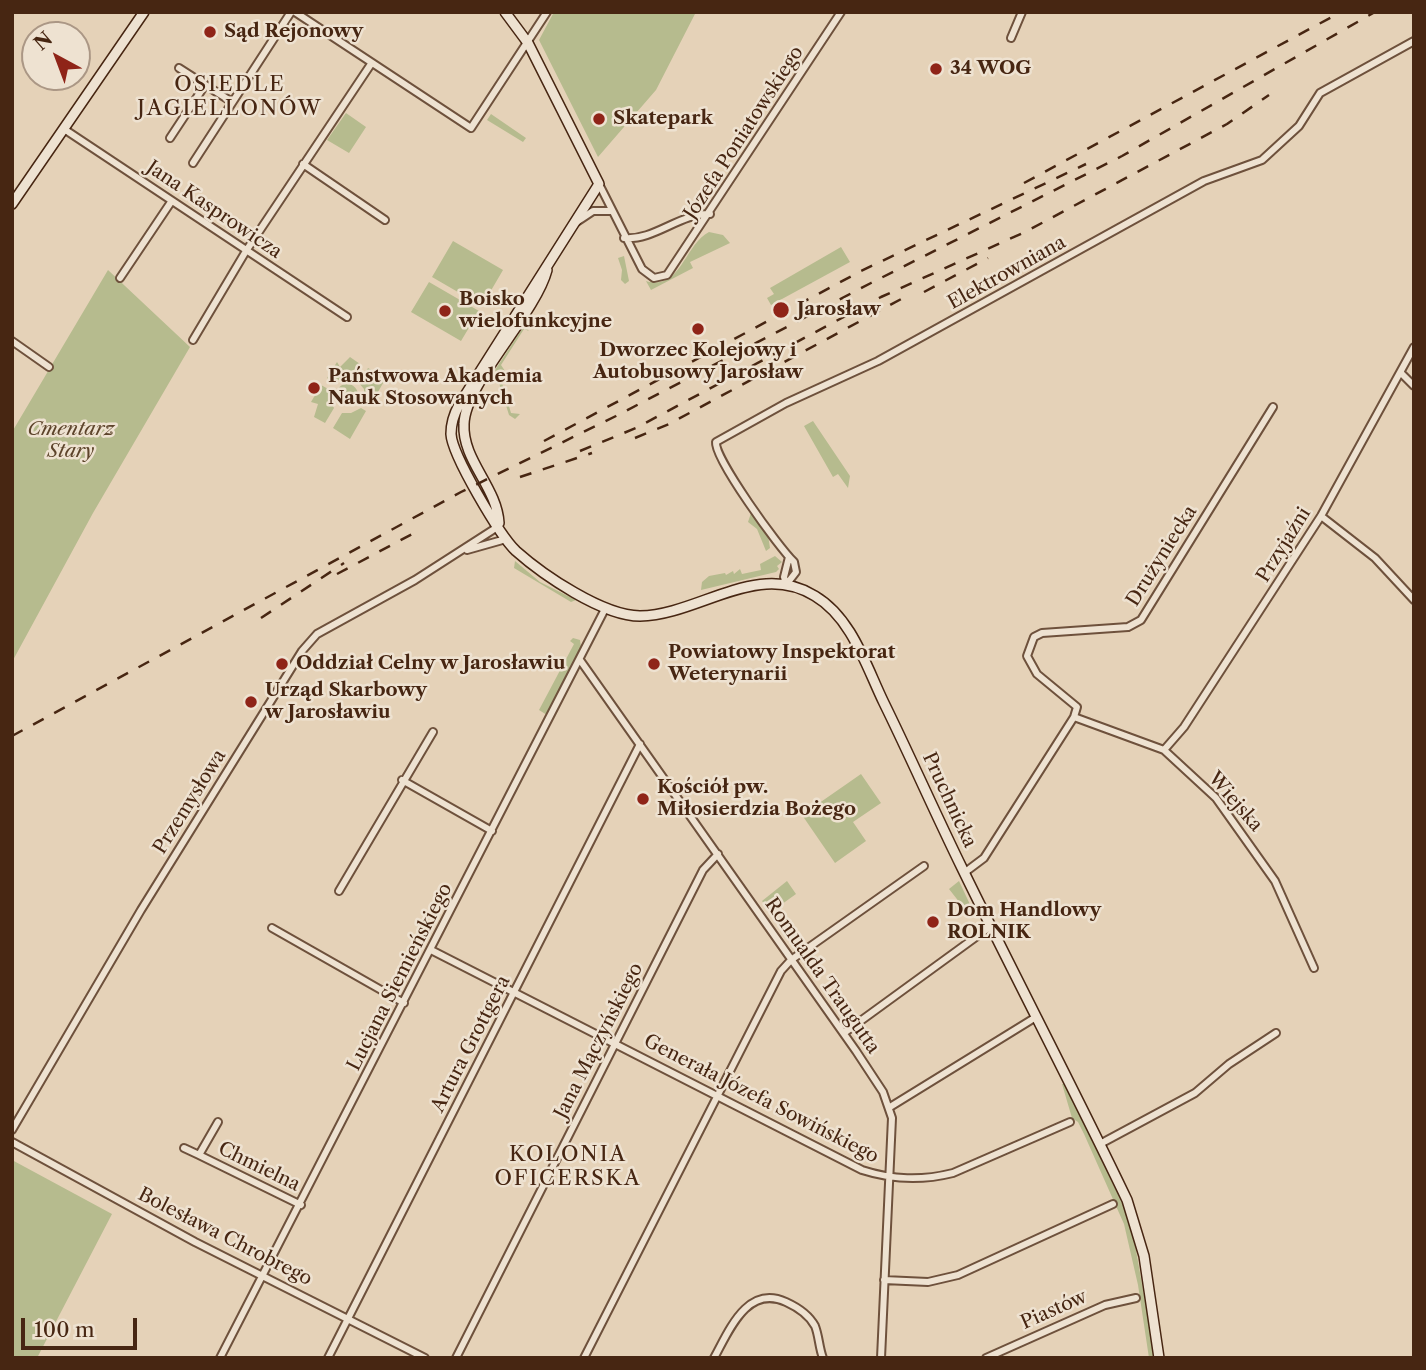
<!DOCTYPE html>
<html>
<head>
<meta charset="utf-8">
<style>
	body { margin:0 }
	#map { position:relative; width:1426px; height:1370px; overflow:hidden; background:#e5d2b8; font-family:"Libre Caslon Text",serif }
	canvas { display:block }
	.frame { position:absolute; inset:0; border:14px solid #472612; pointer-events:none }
	.north { position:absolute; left:21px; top:21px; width:70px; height:70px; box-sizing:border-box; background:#eee2d1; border:2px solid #ab9785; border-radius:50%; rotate:319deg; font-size:19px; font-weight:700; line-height:28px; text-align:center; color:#472612 }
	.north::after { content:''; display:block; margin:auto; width:24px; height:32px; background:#8f2418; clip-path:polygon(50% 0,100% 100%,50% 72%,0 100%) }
	.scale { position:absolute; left:21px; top:1318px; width:116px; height:32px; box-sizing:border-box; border:4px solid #472612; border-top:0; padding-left:9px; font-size:21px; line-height:24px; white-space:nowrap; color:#472612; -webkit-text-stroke:5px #eee2d1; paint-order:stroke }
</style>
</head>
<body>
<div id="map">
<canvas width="1426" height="1370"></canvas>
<div class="frame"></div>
<div class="north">N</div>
<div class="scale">100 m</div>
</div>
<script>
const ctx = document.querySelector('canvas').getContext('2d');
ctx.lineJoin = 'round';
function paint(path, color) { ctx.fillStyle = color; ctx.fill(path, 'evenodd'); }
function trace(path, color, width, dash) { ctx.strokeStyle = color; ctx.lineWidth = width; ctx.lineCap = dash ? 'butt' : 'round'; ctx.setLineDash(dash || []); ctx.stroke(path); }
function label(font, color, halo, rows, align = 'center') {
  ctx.font = font + ' "Libre Caslon Text",serif'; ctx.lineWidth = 5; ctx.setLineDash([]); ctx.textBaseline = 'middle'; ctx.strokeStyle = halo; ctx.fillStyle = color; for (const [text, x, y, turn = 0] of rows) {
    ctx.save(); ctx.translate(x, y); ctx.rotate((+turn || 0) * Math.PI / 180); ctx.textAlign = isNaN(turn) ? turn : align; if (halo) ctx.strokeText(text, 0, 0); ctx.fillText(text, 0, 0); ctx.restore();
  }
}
paint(new Path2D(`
	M554 12H696L656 90 598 157 539 40Z
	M346 113 366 127 349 153 327 140Z
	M491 114 526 138 523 142 487 120Z
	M709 232 723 235 730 243 690 262 693 268 651 290 646 281C681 291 684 245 709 232Z
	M453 241 503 270 482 306 432 277Z
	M841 247 850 262 771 305 767 298 774 294 770 288Z
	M624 256 629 281 625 284 621 280 622 270 618 258Z
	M108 270 190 347 93 513 12 662V432Z
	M429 282 479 311 461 341 411 312Z
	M524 326 529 331 524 329 501 365 505 371 499 373 511 413 520 414 515 419 509 415 495 370Z
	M350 357 360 364 352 378 344 377 334 382 327 378 337 362 340 367Z
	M368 368 386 378 371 404 364 400V389L359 383Z
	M336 395a11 11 0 1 1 22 0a11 11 0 1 1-22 0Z
	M321 385 330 390 329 399 334 408 325 423 314 417 318 404 311 402Z
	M361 408 366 411 350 439 333 428 342 413H351Z
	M813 421 850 476 848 488 838 474 833 477 804 426Z
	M751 513 768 535 770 548 766 551 757 529 748 522Z
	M775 556 782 562 777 566 779 569 776 572 701 590 702 582 709 576 725 573 726 575 733 571 734 574 740 569 742 574 761 570 760 564Z
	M515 561 540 582 576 600 571 602 514 568Z
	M573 638 580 640 581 647 547 715 539 710 574 644 570 641Z
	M861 774 881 803 853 822 866 841 835 863 802 815Z
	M787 881 796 894 771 912 762 901Z
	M959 881 974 913 971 917 949 889Z
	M1062 1084H1065L1131 1222 1155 1358H1149L1138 1285 1124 1224 1084 1134 1078 1122 1072 1118Z
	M12 1160 112 1214 37 1358H12Z`), '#b6bb8e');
const street = new Path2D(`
	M295 12 471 128 547 12
	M1011 38 1022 12
	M179 68 232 102
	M64 129 347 317
	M170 138 205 85
	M193 163 291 12
	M303 164 385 220
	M599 184 642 269 654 278 667 275 841 12
	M575 223 593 211H611
	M624 238C654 241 680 213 710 214
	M120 278 171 202
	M193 340 246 251 371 64
	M12 341 49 367
	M1401 373 1414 386
	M1321 516 1375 558 1414 600
	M467 550 506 539
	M786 585 796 572 794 562C779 548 714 458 716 442L786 403 878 361 1204 181 1262 160 1299 126 1320 93 1414 41
	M786 585 784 577 789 557
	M580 660 856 1051 883 1092 892 1118 881 1358
	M1074 717 1164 750 1216 798 1275 881 1314 968
	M1164 750 1184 727 1321 516 1414 347
	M402 780 492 831
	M964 873 984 858 1074 717 1077 707 1037 674 1027 656 1034 637 1042 633 1128 627 1141 620 1273 407
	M339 891 433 732
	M272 928 404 1003
	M431 950 862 1170C893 1180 921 1181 953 1173L1070 1122
	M844 1033 991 926
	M890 1107 1036 1017
	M218 1122 199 1155 301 1205
	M12 1130 141 910 302 651 317 634 415 580 499 526
	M12 1142 195 1242 425 1358
	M1100 1144 1195 1093 1229 1064 1276 1033
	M184 1148 199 1155
	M884 1280 928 1282 958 1275 1113 1204
	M220 1358 605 609
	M328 1358 640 744
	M456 1358 703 870 718 854
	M584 1358 781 971 791 960 924 866
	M714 1358C729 1331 747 1284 786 1302 797 1307 809 1315 815 1326 819 1336 819 1348 823 1358
	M986 1358 1105 1305 1136 1298`);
const secondary = new Path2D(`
	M505 12 528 43 599 184 459 405C454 414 451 424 451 434 452 455 500 536 516 551 543 575 603 616 640 616 699 615 757 560 815 596 852 618 866 666 884 703 911 758 935 813 962 868 1016 979 1074 1089 1127 1200L1144 1256 1159 1358
	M12 204 144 12
	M499 523C497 487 462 460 464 424 465 383 535 315 547 270`);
trace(street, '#6e513c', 10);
trace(secondary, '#472612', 12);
trace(street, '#eee2d1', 6);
trace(secondary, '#eee2d1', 9);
trace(new Path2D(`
	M1024 183 1341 12
	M924 292 988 258
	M635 438 669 424 905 297
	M544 441 861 271 1086 164
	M580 451 636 428 881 297 1025 232 1227 124 1269 95
	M520 477 592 453
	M337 574 416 532
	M261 618 344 563
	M12 736 461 492 616 416 871 283 1122 156 1375 12`), '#472612', 2.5, [12, 12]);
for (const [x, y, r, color] of [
	[210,32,7,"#8f2418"],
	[936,69,7,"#8f2418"],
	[599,119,7,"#8f2418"],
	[781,310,9,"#8f2418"],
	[445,311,7,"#8f2418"],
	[698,329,7,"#8f2418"],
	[314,388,7,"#8f2418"],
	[282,664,7,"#8f2418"],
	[654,664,7,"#8f2418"],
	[251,702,7,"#8f2418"],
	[643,799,7,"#8f2418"],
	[933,922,7,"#8f2418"]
]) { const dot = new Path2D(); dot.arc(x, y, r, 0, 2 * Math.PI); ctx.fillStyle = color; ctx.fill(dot); trace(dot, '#eee2d1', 2.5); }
label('bold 19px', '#472612', '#eee2d1', [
	["Sąd Rejonowy",224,32],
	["34 WOG",950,69],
	["Skatepark",613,119],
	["Boisko",459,300],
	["wielofunkcyjne",459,322],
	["Jarosław",797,310],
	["Dworzec Kolejowy i",698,351,"center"],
	["Autobusowy Jarosław",698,373,"center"],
	["Państwowa Akademia",328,377],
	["Nauk Stosowanych",328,399],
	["Powiatowy Inspektorat",668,653],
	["Weterynarii",668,675],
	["Oddział Celny w Jarosławiu",296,664],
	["Urząd Skarbowy",265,691],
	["w Jarosławiu",265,713],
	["Kościół pw.",657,788],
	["Miłosierdzia Bożego",657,810],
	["Dom Handlowy",947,911],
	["ROLNIK",947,933]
], 'left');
label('19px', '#472612', '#eee2d1', [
	["Józefa Poniatowskiego",744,133,-57],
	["Jana Kasprowicza",214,210,34],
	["Elektrowniana",1007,273,-29],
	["Przyjaźni",1284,545,-58],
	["Drużyniecka",1162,556,-58],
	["Pruchnicka",949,800,65],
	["Przemysłowa",190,802,-58],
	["Wiejska",1235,802,49],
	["Romualda Traugutta",822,976,55],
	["Lucjana Siemieńskiego",400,977,-63],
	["Jana Mączyńskiego",599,1041,-63],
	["Artura Grottgera",471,1044,-63],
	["Generała Józefa Sowińskiego",761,1099,27],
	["Chmielna",259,1167,26],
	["Bolesława Chrobrego",225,1237,27],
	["Piastów",1054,1310,-24]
]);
label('italic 19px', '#5d442b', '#eee2d1', [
	["Cmentarz",71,430],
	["Stary",71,452]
]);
ctx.letterSpacing = '2px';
label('21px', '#472612', '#eee2d1', [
	["OSIEDLE",230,85],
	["JAGIELLONÓW",230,109],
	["KOLONIA",568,1155],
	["OFICERSKA",568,1179]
]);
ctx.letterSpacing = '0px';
</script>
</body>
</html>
